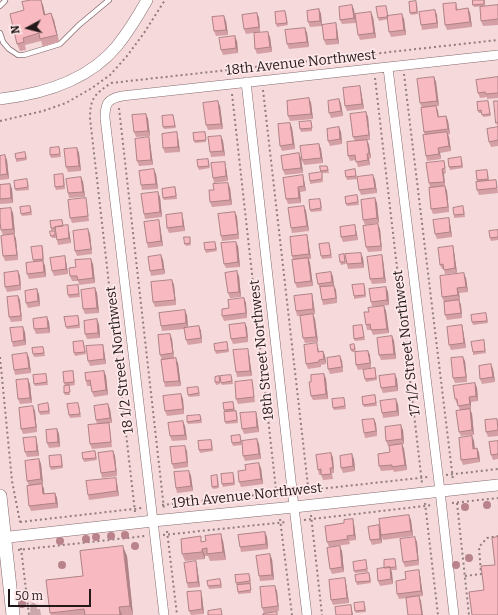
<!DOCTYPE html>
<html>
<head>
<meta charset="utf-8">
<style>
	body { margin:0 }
	#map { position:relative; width:498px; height:615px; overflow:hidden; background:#f6d9db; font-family:Bitter,serif }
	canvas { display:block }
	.north { position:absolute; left:8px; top:8px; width:40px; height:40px; -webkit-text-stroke:3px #ffe8ea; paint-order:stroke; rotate:263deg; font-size:11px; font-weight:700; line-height:16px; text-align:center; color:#23191a }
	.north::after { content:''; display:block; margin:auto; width:14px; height:18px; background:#23191a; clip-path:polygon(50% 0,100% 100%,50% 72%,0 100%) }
	.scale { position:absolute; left:8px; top:589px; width:83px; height:18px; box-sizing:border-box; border:2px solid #23191a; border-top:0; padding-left:5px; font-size:12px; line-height:14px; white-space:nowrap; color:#23191a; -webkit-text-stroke:3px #ffe8ea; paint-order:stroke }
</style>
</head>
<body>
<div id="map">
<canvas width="498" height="615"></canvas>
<div class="north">N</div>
<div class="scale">50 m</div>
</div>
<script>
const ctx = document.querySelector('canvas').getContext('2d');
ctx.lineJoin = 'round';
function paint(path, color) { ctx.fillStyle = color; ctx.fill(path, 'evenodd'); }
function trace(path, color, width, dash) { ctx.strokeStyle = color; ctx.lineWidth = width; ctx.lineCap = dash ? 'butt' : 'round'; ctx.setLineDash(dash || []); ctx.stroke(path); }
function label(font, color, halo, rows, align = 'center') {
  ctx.font = font + ' Bitter,serif'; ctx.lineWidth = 3.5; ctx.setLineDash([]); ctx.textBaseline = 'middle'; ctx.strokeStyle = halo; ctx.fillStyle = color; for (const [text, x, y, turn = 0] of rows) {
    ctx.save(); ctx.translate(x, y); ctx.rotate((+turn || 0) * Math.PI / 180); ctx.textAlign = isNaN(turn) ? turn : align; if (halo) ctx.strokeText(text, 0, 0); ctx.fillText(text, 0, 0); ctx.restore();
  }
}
paint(new Path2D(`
	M31 597H32L33 603H36L37 609H40L41 615H30Z`), '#cba6aa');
const service = new Path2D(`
	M0 6 5 1
	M0 33 3 42 9 49 18 55H24L60 44 79 25 109 0`);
const minor = new Path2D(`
	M388 68 440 491 454 615
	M246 82 294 507 307 615
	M164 615 153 521 105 118C105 104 107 99 122 96L498 55`);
const tertiary = new Path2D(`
	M0 99C43 94 88 81 117 46 128 32 138 16 147 0
	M0 538 153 521 294 507 498 485`);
const secondary = new Path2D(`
	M0 496 13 615`);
trace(service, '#846b6e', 6);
trace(minor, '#846b6e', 10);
trace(tertiary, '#846b6e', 12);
trace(secondary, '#846b6e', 14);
trace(new Path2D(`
	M404 74 453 480
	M375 78 422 483
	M263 90 309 495
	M232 94 277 499
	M119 108 164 509
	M0 121 43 111 66 103 92 88 110 75 127 56 144 33 165 0
	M0 357 12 481 20 522
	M446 475 498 469
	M301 491 428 477
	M425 503 438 615
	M452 503 498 498
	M457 503 469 615
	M162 505 283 492
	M135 512 90 118C90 98 95 94 111 83L498 40
	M311 515 322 615
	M280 519 292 615
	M304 520 433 505
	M20 522 142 508
	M167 531 177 615
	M163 535 286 522
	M21 548 29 615
	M18 550 145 536
	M465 576 481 574 479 547 487 538 498 536`), '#917d7e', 2, [2, 3]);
trace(service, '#fff', 4.5);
trace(minor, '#fff', 9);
trace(tertiary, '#fff', 11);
trace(secondary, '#fff', 13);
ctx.fillStyle = '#b9838b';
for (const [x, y] of [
	[487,505],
	[465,507],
	[125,535],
	[111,536],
	[96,537],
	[86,539],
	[60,541],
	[135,546],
	[469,558],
	[62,565],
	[456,565],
	[22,604]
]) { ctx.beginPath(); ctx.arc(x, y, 4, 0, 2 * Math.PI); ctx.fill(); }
paint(new Path2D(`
	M485 0V6L474 7 473 5Z
	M417 3 418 14 411 15 410 13Z
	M456 3 458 10 468 8 470 13 472 27 447 30 445 25Z
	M43 5 45 14 54 20 59 42 43 47 41 41 25 45 26 50 20 51 17 44Z
	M352 5 354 10 356 23 342 24 340 20Z
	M498 5V25L483 26 481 21Z
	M386 6 388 16 404 19 406 35 391 37 389 32 388 19 379 21 378 18Z
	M319 9 321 14 322 25 337 28 339 44 326 45 324 40 322 26 310 27 308 22Z
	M435 10 437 15 438 28 422 30 421 25Z
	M257 13 259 18 260 32 246 34 244 29Z
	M286 13 288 25 277 27 276 24Z
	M373 17 376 38 360 40 358 35Z
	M226 21 228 35 216 36 214 31Z
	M305 28 307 33 309 47 289 49 287 44Z
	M270 37 272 52 257 54 255 49Z
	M237 41 238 53 223 55 221 50Z
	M434 77 436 82 439 106H436L438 111 439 117 446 116 448 121 450 134 448 135 449 137 451 151 440 153 441 159 427 161 426 156 425 135 424 132 422 108 420 103Z
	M498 77V98L487 99V97L480 98 478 93Z
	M360 86 361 91 364 109 347 111 345 106Z
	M309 98 311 103 313 119 290 121 288 116Z
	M339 99 341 104 343 116 331 118 329 113Z
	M488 101 491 116 483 117 482 113H479L478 111Z
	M498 101V146L491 147 489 142 498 127 496 123Z
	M220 106 223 129 208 130 206 125Z
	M366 112 368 117 370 140H367L369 145 371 158 369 159 370 165 358 167 356 160 350 161 348 156 355 141 353 137Z
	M146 114 148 119 150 136 136 137 134 132Z
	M173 115 176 128 164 129 163 127Z
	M290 123 292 128 295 149 282 151 280 146Z
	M312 123V131L301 132 300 129Z
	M339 127 341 132 342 144 330 146 328 141Z
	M206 134V142L195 143 194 141Z
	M221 136 223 141 225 156 211 157 210 152Z
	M149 137 150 142 153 165 139 166 137 161Z
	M178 137 180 152 165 153 163 148Z
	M319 144 321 149 323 163 304 165 302 160Z
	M59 147 61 157 51 158 50 155Z
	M77 148 79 153 81 171 68 172 66 167Z
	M26 155 27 160 16 162V159Z
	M0 156 7 160 9 179 0 180Z
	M301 158 303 173 285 175 283 170Z
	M208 159 210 168 199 170 198 167Z
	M462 160 463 168 450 170 449 167Z
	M444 161 445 166 446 173 444 174 445 186 447 191 449 212 433 214 431 209 430 188 429 183Z
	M226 167 228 181 214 183 213 178Z
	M328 168 329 173H322L323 182 310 184V181L321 173V171Z
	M355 169 357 179 347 180 346 177Z
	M488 173 489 180H496L497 185 498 193 479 195 477 190 478 182 477 180Z
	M156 174 158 189 142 190 141 185Z
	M303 175 304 180 306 191 300 192 301 203 288 204 286 199Z
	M373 175 375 180 377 193 361 195 359 190Z
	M64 176 65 189 56 190 55 187Z
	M81 177 83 182 85 197 69 198 68 193Z
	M28 182 29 190 16 191 15 189Z
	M228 183 230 188 232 205 212 207 210 202 214 190Z
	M10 184 12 189 13 203 0 204V185Z
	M175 187 176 190 177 199 164 200 163 198Z
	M357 195 359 205 347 206 346 204Z
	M160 197 162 217 145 219 144 214Z
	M375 198 377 203 379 223 365 225 363 220Z
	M321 201 322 211 311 212 310 210Z
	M87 203 89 221 72 223 70 218Z
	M304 206 306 211 309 231 292 233 291 228Z
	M31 208 32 215 22 216 21 214Z
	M464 209 465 217 454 218V215Z
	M235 212 237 217 239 239 222 241 221 236Z
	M13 213 15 234 3 235 1 230Z
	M183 218 185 231 169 233 167 228Z
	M449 218 450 223 452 237 437 239 435 234Z
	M63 222V226L69 230 71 243 58 245 57 240 56 230 51 231V228Z
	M160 225 163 246 148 248 147 243Z
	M355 225 358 240 343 242 341 237Z
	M380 229 382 251 368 252 366 247Z
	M498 230V240L491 241 490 238Z
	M56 233V238H52L51 236Z
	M14 234 16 239 18 260 5 261 3 256Z
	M90 234 92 254 77 256 75 251Z
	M307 235 308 240 311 259H309L310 263 313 286 297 288 295 283 293 260 292 256Z
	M190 239 191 245 186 246 185 244Z
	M329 243 332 258 322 259 321 256Z
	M216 245 217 251 206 253 205 250Z
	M42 246 43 248 44 261H43L45 266 46 277 29 279 27 274 34 262 33 260Z
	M238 246 240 267 226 268 224 264Z
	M453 246 454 251 457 273 445 274 444 269H442L440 265Z
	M161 255 163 260 165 274 151 276 150 271Z
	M382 255 383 260 386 283 372 284 370 279Z
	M345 257 346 264 341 265 340 262Z
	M363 258 364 268 348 269 347 264Z
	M66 261 68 274 54 276 52 271Z
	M93 264 95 283 79 285 78 281H72L70 276 76 267Z
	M18 271 20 276 21 290 7 292 5 287Z
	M331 272 333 277 334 286 336 290 337 303 323 305 322 300 320 289 318 284Z
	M239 276 241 297 230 298 228 293Z
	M466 278 468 292 459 293 460 300H459L461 305 462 318 447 320 445 315 444 302 442 297Z
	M172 280 174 285 176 305 155 307 153 302Z
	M365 286 366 297 354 299V296Z
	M78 287 80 297 69 298 68 295Z
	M386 287 388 292 389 305 372 307 371 302Z
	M95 288 97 293 99 313 85 314 83 309Z
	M39 294 40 306 28 308 26 303Z
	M312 294 313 299 315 314 297 316 296 311Z
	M18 296 20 300 22 321 11 322 9 317Z
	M244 298 246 303 247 318 224 321 222 316Z
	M384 306 386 311 389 333 373 335 371 330H367L366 325 369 312Z
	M187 315 188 328 199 326 201 331 202 343 188 345 186 340 184 329 162 331 161 326Z
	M487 316 488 323 473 325 472 322Z
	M47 317 49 322 50 333 36 334 34 329Z
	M79 318 80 328 67 329 66 327Z
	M315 319 318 342 305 343 303 338Z
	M245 323 247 328 248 342 233 344 231 339Z
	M99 324 100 338 87 339 85 334Z
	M362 325 365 340 355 341 354 339Z
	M463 330 466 348 451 350 449 345Z
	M25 332 26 345 13 347 12 342Z
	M170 334 172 339 174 358 178 363 181 386 165 387 164 382 162 360 160 355Z
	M392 336 394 341 396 359 381 360 379 355Z
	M83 341 84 344 86 354 75 356 74 353Z
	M227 342 229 352 216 354 215 351Z
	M484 343 486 353 473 355V352Z
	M43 347 45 356 34 357 33 354Z
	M355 347 356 352H352L351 350Z
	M319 348V352L323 351 325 356 326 364 321 365V367L308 369 306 364Z
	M104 350 106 364 90 366 88 361Z
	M368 351 370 355 371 368 358 370 356 365Z
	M27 353 29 358 31 373 15 375 14 370Z
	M249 354 252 376 237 377 236 372Z
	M342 361 343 372 330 374 328 369Z
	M465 361 467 382 455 383 453 378Z
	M375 368 377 380 366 382 365 379Z
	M493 369 495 382 482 384 480 379Z
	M73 371 75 385 69 386 70 395H65L64 393 65 385 64 383Z
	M104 371 106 376 108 395 94 397 92 392 91 386H87L86 381Z
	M46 374 48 385 35 386 34 384Z
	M324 374 326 379 328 399 313 400 311 396V382Z
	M219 376 220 384 216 385 215 382Z
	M232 378 233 384 222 385 221 383Z
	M397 379 398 391 383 393 381 388Z
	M252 380 253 385 255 402 238 404 236 399Z
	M475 383 477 388 478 401 471 402V409L460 411 458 404H457L455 399Z
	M30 384 32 403 20 404 18 399Z
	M198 387 200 396 189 397 188 395Z
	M375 395 377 406 364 407 363 405Z
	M344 398 346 409 334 410 333 408Z
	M183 399 184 414 167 416 165 411Z
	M233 402 235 411H236L237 413 238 423 226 424 225 422V412L224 410Z
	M398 404 399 416 383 418 382 413Z
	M79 405 81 417 70 418 69 415Z
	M49 406 50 414 40 415 39 412Z
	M110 409 112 423H109L110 428 112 447 92 449 90 444 97 424 96 420Z
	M470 409 472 414 474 435 461 436 459 432Z
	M35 411 37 432 23 434 21 429Z
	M256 412 257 416 259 432 244 434 242 429Z
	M201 417 202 423 188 424 187 422Z
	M374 419 376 424 377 436 365 438 364 433Z
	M497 419 498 421V436L488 437 486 432Z
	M185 426 187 440 172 441 170 436Z
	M57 429 59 434 60 447 49 448 47 443Z
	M403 430 404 444 388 446 386 441Z
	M472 436 474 441 475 449 477 448 479 453 480 462 463 465 461 460Z
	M36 437 37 442 39 456 27 457 25 452Z
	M241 438 242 445 233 446 232 443Z
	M257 439 259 444 261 459 245 461 243 456Z
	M211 440 212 442 213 451 200 453 199 450Z
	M498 441V459L493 460 491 455Z
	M402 444 404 449 407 470 394 472 393 470 381 471 379 466 390 452Z
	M95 451 97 460 84 462 83 459Z
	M113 451 115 456 117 476 102 478 101 473Z
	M187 451 188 467 174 469 172 464Z
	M331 453 333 458 334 473H332L333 479 323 480 321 474 319 475 318 470Z
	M61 455 62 458 63 468 51 470 50 467Z
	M39 459 41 464 43 484H42L44 489V494L55 493 57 498 58 508 31 511 29 506V486L27 481Z
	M354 459 355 471 343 473 341 468Z
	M261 468 263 484 241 487 239 482Z
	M189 471 191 476 193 491 177 493 176 488Z
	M234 475 235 485 223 487 222 484Z
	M218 478 219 488 213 489 212 487Z
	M117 483 119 496 89 500 88 495Z
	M353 519 354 524 356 540 349 541 350 544 329 547 327 542 344 523Z
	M411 520 413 536 383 540 381 535 382 543 372 545 370 540 381 530Z
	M265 532 267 537 268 549 241 552 240 547Z
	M223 541 226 560 210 561 208 556H205V559L185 561 182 554 203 542Z
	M417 542 419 565 405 567 403 562Z
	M342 551 344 572 332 574 330 569Z
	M127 556 133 615H51L50 613 83 576Z
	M272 559 274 580 260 581 259 576Z
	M395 559 397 570H391L393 584 380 586 378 581 384 568Z
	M366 560 368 572 355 573 354 571Z
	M196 561 197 566 200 587 188 588 187 583Z
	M419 570 420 575 423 596 399 599 397 594 406 579Z
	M370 575 371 583 357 585 356 582Z
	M250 576 251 584 237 585 236 583Z
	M345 578 346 583 349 603 333 605 331 600Z
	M221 582 222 588 209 589 208 586Z
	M250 584 251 593 238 594V592Z
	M277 591 279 611 264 613 262 608Z
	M202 596 204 614 191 615 189 611Z
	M365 605 366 612 356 613 355 611Z`), '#d5a0a5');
paint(new Path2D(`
	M41 0 43 5 47 22 44 15Z
	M352 5 354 10 356 23 354 18Z
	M468 8 470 13 472 27 470 22Z
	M319 9 321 14 322 26 320 21Z
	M435 10 437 15 438 28 437 23Z
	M371 12 373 17 376 38 374 33Z
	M51 13 54 20 59 42 57 35Z
	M257 13 259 18 260 32 259 27Z
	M402 14 404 19 406 35 404 30Z
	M224 16 226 21 228 35 226 30Z
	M336 23 337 28 339 44 337 39Z
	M305 28 307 33 309 47 307 42Z
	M268 32 270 37 272 52 270 47Z
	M235 36 237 41 238 53 236 48Z
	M434 77 436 82 439 106 437 101Z
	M360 86 361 91 364 109 362 104Z
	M309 98 311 103 313 119 311 114Z
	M339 99 341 104 343 116 341 111Z
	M218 101 220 106 223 129 221 124Z
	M436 106 438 111 439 122 438 117Z
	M366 112 368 117 370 140 369 135Z
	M146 114 148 119 150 136 148 131Z
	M446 116 448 121 450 134 448 129Z
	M290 123 292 128 295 149 293 144Z
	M339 127 341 132 342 144 340 139Z
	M177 132 178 137 180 152 178 147Z
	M447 132 449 137 451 151 449 146Z
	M221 136 223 141 225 156 223 151Z
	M149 137 150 142 153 165 151 160Z
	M367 140 369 145 371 158 369 153Z
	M319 144 321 149 323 163 321 158Z
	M77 148 79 153 81 171 79 166Z
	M438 148 440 153 441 159 439 154Z
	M299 153 301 158 303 173 301 168Z
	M367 154 369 159 370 165 368 160Z
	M5 155 7 160 9 179 7 174Z
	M225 162 226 167 228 181 226 176Z
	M154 169 156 174 158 189 156 184Z
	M442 169 444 174 445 186 444 182Z
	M303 175 304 180 306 191 304 186Z
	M373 175 375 180 377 193 375 188Z
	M81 177 83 182 85 197 83 192Z
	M228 183 230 188 232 205 230 200Z
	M10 184 12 189 13 203 11 198Z
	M445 186 447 191 449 212 448 207Z
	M298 187 300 192 301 203 299 198Z
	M158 192 160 197 162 217 160 212Z
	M375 198 377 203 379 223 377 218Z
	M304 206 306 211 309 231 307 226Z
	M11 208 13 213 15 234 13 229Z
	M235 212 237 217 239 239 238 234Z
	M182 213 183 218 185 231 183 226Z
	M449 218 450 223 452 237 450 232Z
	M159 220 160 225 163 246 161 241Z
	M378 224 380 229 382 251 381 246Z
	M68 225 69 230 71 243 69 238Z
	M355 225 358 240 356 235Z
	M88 229 90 234 92 254 91 249Z
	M14 234 16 239 18 260 17 255Z
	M307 235 308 240 311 259 309 254Z
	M236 242 238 246 240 267 238 262Z
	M453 246 454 251 457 273 455 268Z
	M361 253 363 258 364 268 362 263Z
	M161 255 163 260 165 274 163 269Z
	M382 255 383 260 386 283 384 278Z
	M65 256 66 261 68 274 66 269Z
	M308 258 310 263 313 286 311 281Z
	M91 259 93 264 95 283 93 278Z
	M43 261 45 266 46 277 44 272Z
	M18 271 20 276 21 290 20 285Z
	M237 271 239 276 241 297 239 292Z
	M331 272 333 277 334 287 332 282Z
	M464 273 466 278 468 292 466 287Z
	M172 280 174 285 176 305 175 300Z
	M334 286 336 290 337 303 336 298Z
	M386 287 388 292 389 305 387 300Z
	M95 288 97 293 99 313 97 308Z
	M457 288 459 293 460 300 458 295Z
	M37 289 39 294 40 306 38 301Z
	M312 294 313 299 315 314 313 309Z
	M18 296 20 300 22 321 21 316Z
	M244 298 246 303 247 318 246 313Z
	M459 300 461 305 462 318 461 313Z
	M384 306 386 311 389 333 387 329Z
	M185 310 187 315 188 328 186 323Z
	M313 314 315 319 318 342 316 337Z
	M47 317 49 322 50 333 48 328Z
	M97 319 99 324 100 338 98 333Z
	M245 323 247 328 248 342 247 337Z
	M462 325 463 330 466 348 464 343Z
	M199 326 201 331 202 343 201 338Z
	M23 327 25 332 26 345 24 340Z
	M170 334 172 339 174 358 173 353Z
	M392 336 394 341 396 359 394 354Z
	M103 345 104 350 106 364 104 359Z
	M248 349 249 354 252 376 250 371Z
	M323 351 325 356 326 364 324 359Z
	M368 351 370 355 371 368 370 363Z
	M27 353 29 358 31 373 29 368Z
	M340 356 342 361 343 372 342 367Z
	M463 357 465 361 467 382 466 377Z
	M176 358 178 363 181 386 179 381Z
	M491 364 493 369 495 382 493 377Z
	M104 371 106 376 108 395 106 390Z
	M324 374 326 379 328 399 326 394Z
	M395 374 397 379 398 391 396 386Z
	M28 379 30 384 32 403 30 398Z
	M475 383 477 388 478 401 476 396Z
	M181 394 183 399 184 414 183 409Z
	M469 397 471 402V409L470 404Z
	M396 399 398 404 399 416 397 411Z
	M108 404 110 409 112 423 110 418Z
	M33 406 35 411 37 432 36 427Z
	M470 409 472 414 474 435 472 430Z
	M256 412 257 416 259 432 257 427Z
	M374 419 376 424 377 436 376 431Z
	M183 421 185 426 187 440 185 435Z
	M401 425 403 430 404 444 402 439Z
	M57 429 59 434 60 447 58 442Z
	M472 436 474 441 475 454 473 449Z
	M36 437 37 442 39 456 37 451Z
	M257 439 259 444 261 459 259 454Z
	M402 444 404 449 407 470 405 465Z
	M185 446 187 451 188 467 187 462Z
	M477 448 479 453 480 462 478 458Z
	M113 451 115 456 117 476 116 471Z
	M331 453 333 458 334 473 333 468Z
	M352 454 354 459 355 471 353 466Z
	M39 459 41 464 43 484 41 479Z
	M259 463 261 468 263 484 261 479Z
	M189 471 191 476 193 491 191 486Z
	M116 478 117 483 119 496 117 491Z
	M42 484 44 489 45 499 43 494Z
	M55 493 57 498 58 508 56 503Z
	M409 515 411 520 413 536 411 531Z
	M353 519 354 524 356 540 354 535Z
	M379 525 381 530 382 543 380 539Z
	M265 532 267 537 268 549 266 544Z
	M221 534 223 541 226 560 223 552Z
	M415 537 417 542 419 565 418 560Z
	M123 546 127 556 133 615 130 606Z
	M340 546 342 551 344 572 342 567Z
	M202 549 205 556V559L202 552Z
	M270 554 272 559 274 580 272 575Z
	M196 561 197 566 200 587 198 582Z
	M390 567 392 572 393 584 391 579Z
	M419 570 420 575 423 596 421 591Z
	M345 578 346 583 349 603 347 598Z
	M275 586 277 591 279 611 278 606Z
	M201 591 202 596 204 614 202 609Z
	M419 596 421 601 423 615H422Z
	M351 605 353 615H352Z
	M119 607 122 615H120Z`), '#ae8286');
const building = new Path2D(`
	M31 0H41L44 15 51 13 57 35 40 39 39 33 23 38 24 42 17 44 10 14 24 10 22 2Z
	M473 0H484V4L473 5Z
	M416 1 417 12 410 13 409 2Z
	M456 3V10L468 8 470 22 445 25 443 4Z
	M352 5 354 18 340 20 339 7Z
	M498 5V19L481 21 480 7Z
	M386 6 388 17 378 18 376 7Z
	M319 9 320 21 308 22 307 11Z
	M435 10 437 23 421 25 419 12Z
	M285 11 287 23 276 24 275 12Z
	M371 12 374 33 358 35 355 14Z
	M257 13 259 27 244 29 242 15Z
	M402 14 404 30 389 32 387 16Z
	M224 16 226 30 214 31 212 17Z
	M336 23 337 39 324 40 322 25Z
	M305 28 307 42 287 44 285 30Z
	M268 32 270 47 255 49 254 33Z
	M235 36 236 48 221 50 219 38Z
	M434 77 437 101 420 103 417 79Z
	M498 77V93L486 94 485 92 478 93 476 80Z
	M360 86 362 104 345 106 343 88Z
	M309 98 311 114 288 116 287 101Z
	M339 99 341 111 329 113 328 101Z
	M218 101 221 124 206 125 203 103Z
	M488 101 490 114 482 115 481 110 478 111 477 102Z
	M494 101H498V122L496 123Z
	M436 106 438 117 446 116 448 129 424 132 421 108Z
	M366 112 369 135 353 137 350 114Z
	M146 114 148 131 134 132 132 115Z
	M173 115 175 126 163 127 162 116Z
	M311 121 312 128 300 129 299 122Z
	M290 123 293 144 280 146 278 124Z
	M339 127 340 139 328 141 327 129Z
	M498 127V140L489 142 487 129Z
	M177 132 178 147 163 148 162 134Z
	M205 132 206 140 194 141 193 133Z
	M447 132 449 146 438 148 439 154 426 156 423 135Z
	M221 136 223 151 210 152 208 137Z
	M149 137 151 160 137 161 135 139Z
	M367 140 369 153 367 154 368 160 356 162 355 155 348 156 347 142Z
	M319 144 321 158 302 160 300 146Z
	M59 147 60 154 50 155V148Z
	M77 148 79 166 66 167 64 149Z
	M25 152 26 158 16 159 15 154Z
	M299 153 301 168 283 170 281 156Z
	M5 155 7 174 0 175V156Z
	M461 157 462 166 449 167 448 159Z
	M208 159 209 166 198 167 197 160Z
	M444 161 445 168 442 169 444 182 429 183 426 163Z
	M225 162 226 176 213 178 211 163Z
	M320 166H327L328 170 321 171Z
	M154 169 156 184 141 185 139 171Z
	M355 169 356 176 346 177 345 171Z
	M487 170 488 179 477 180 476 171Z
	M322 172V179L310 181 309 174Z
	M63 174 64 186 55 187 54 175Z
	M303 175 304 186 298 187 299 198 286 199 283 178Z
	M373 175 375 188 359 190 357 177Z
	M81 177 83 192 68 193 66 179Z
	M27 179 28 187 15 189 14 181Z
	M496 180 497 188 477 190 476 182Z
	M228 183 230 200 210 202 209 190H214L213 184Z
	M10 184 11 198 0 199V185Z
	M445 186 448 207 431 209 429 188Z
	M175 187 176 196 163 198 162 189Z
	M158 192 160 212 144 214 141 194Z
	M357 195 358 202 346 204 345 197Z
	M86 198 88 216 70 218 68 200Z
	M375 198 377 218 363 220 361 200Z
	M320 199 321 208 310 210 309 200Z
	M30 206 31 212 21 214 20 207Z
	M304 206 307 226 291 228 288 208Z
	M463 206 464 214 454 215 453 208Z
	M11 208 13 229 1 230 0 222V209Z
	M235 212 238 234 221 236 218 214Z
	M182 213 183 226 167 228 166 215Z
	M449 218 450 232 435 234 433 220Z
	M62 220 63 226 55 227V228H51L50 221Z
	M159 220 161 241 147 243 144 222Z
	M378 224 381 246 366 247 363 226Z
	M68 225 69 238 57 240 55 227Z
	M355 225 356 235 341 237 340 227Z
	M88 229 91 249 75 251 73 231Z
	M498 230V237L490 238 489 231Z
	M50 231H55V235L51 236Z
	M14 234 17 255 3 256 1 236Z
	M307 235 309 254 292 256 290 237Z
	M184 237H190V243L185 244Z
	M215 242 216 249 205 250 204 243Z
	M236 242 238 262 224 264 221 243Z
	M329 243 331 255 321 256 319 244Z
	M42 246 43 259 33 260 31 247Z
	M453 246 455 268 444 270 443 264 440 265 438 248Z
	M361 253 362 263 347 264 345 254Z
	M344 254 345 262H340L339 255Z
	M161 255 163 269 150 271 148 257Z
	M382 255 384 278 370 279 367 257Z
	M65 256 66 269 52 271 50 258Z
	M308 258 311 281 295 283 292 260Z
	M91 259 93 278 78 280 77 276H70L69 268 76 267 75 260Z
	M43 261 44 272 27 274 26 263Z
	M18 271 20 285 5 287 4 273Z
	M237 271 239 292 228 293 225 273Z
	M331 272 332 282 318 284 316 274Z
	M464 273 466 287 457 288 458 295 442 297 440 276Z
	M172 280 175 300 153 302 151 282Z
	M364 284 365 295 354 296 352 285Z
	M78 285 79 294 68 295 67 286Z
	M334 286 336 298 322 300 320 287Z
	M386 287 387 300 371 302 369 289Z
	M95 288 97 308 83 309 81 290Z
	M37 289 38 301 26 303 25 291Z
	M312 294 313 309 296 311 294 296Z
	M18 296 21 316 9 317 7 297Z
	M244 298 246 313 222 316V309L229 308 228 300Z
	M459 300 461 313 445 315 444 302Z
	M384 306 387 329 371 330 370 324 366 325 364 312H369L368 308Z
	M185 310 186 323 161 326 159 313Z
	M486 313 487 321 472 322 471 315Z
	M313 314 316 337 303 338 300 316Z
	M78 316 79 325 66 327 64 317Z
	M47 317 48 328 34 329 33 319Z
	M97 319 98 333 85 334 84 321Z
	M245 323 247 337 231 339 229 325Z
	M362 325 364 337 354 339 353 326Z
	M462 325 464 343 449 345 447 327Z
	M199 326 201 338 186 340 184 328Z
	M23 327 24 340 12 342 10 328Z
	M170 334 173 353 160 355 158 335Z
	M392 336 394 354 379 355 377 338Z
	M484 340 485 351 473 352 471 342Z
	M83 341 85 352 74 353 73 342Z
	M227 342 228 350 215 351 214 344Z
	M317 343 318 352 323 351 324 359 319 360V362L306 364 304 345Z
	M354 344 355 349 351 350 350 345Z
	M103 345 104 359 88 361 86 346Z
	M43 347 44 353 33 354 32 348Z
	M248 349 250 371 236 372 233 350Z
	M368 351 370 363 356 365 355 352Z
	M27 353 29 368 14 370 12 355Z
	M340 356 342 367 328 369 327 358Z
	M463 357 466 377 453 378 451 358Z
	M176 358 179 381 164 382 161 360Z
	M491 364 493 377 480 379 479 366Z
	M375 368 376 378 365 379 363 370Z
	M73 371 74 382 64 383 63 372Z
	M104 371 106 390 92 392 90 380 86 381 85 373Z
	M46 374 47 382 34 384 33 375Z
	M324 374 326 394 311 396 309 382H311V375Z
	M395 374 396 386 381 388 379 376Z
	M231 375 232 381 221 383 220 376Z
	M219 376 220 382H215V377Z
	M28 379 30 398 18 399 16 380Z
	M252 380 254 397 236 399 235 382Z
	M475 383 476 396 469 397 470 404 458 406 457 399H455L453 386Z
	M69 385 70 392 64 393V386Z
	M198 387 199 393 188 395 187 388Z
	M181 394 183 409 165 411 163 396Z
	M375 395 376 403 363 405 362 397Z
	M344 398 345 406 333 408 332 399Z
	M396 399 397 411 382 413 380 401Z
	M233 402 234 409 224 410 223 403Z
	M48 403 49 411 39 412 38 405Z
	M78 403 80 414 69 415 67 404Z
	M108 404 110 418 96 420 94 406Z
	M33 406 36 427 21 429 19 408Z
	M470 409 472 430 459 432 456 411Z
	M236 411 237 420 225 422 224 412Z
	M256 412 257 427 242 429 240 413Z
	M200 415 201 420 187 422V416Z
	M374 419 376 431 364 433 362 420Z
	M497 419 498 430 486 432 485 420Z
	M183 421 185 435 170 436 168 423Z
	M109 423 111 442 90 444 88 425Z
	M401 425 402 439 386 441 385 427Z
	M57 429 58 442 47 443 46 430Z
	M240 435 241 442 232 443 231 436Z
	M472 436 473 449 477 448 478 458 461 460 459 438Z
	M36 437 37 451 25 452 23 438Z
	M257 439 259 454 243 456 242 441Z
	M211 440 212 449 199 450 198 441Z
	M498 441V454L491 455 489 442Z
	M402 444 405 465 392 467V465L379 466 378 454 390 452 389 446Z
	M185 446 187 462 172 464 170 447Z
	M95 451 96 458 83 459 82 453Z
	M113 451 116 471 101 473 98 453Z
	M331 453 333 468H330L331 474 321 475V469L318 470 316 455Z
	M352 454 353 466 341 468 340 456Z
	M61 455 62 466 50 467 49 456Z
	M39 459 41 479 27 481 25 461Z
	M259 463 261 479 239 482 238 471 246 470 245 465Z
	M189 471 191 486 176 488 174 472Z
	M233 473 234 483 222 484 221 474Z
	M217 475 218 486 212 487 211 476Z
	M116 478 117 491 88 495 86 481Z
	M42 484 43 494 55 493 56 503 29 506 27 486Z
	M409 515 411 531 381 535 379 519Z
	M353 519 354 535 347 536 348 539 327 542 325 526 344 523V520Z
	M379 525 380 539 370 540 368 527Z
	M265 532 266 544 240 547 238 535Z
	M221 534 223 552 207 554V548L202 549V552L182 554 181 539 201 536V542L206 541 205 536Z
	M415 537 418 560 403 562 400 539Z
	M498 537V615H472L469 592 484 590 481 566 495 565 492 538Z
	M123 546 130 606 119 607 120 615H85L84 609 50 613 46 580 83 576 80 551Z
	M340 546 342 567 330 569 327 548Z
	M270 554 272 575 259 576 256 556Z
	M395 559 396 567 384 568V560Z
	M366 560 367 569 354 571 353 562Z
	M196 561 198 582 187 583 184 563Z
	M390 567 391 579 378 581 377 569Z
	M419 570 421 591 397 594 396 581 406 579 405 572Z
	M369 573 370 581 356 582 355 575Z
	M249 574 250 581 236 583 235 575Z
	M345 578 347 598 331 600 329 580Z
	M220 579 221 585 208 586 207 581Z
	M250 584 251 590 238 592 237 585Z
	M275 586 278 606 262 608 260 587Z
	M201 591 202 609 189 611 187 592Z
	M419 596 422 615H408L406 598Z
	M364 602 365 610 355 611 354 603Z
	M351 605 352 615H336L335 607Z
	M221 609 222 615H208V611Z
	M277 612V615H263V614Z`);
paint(building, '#f8bac0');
trace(building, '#ae8286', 1);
label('14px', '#23191a', '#ffe8ea', [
	["18th Avenue Northwest",301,63,-6],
	["17 1/2 Street Northwest",407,343,-97],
	["18th Street Northwest",262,350,-96],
	["18 1/2 Street Northwest",120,360,-97],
	["19th Avenue Northwest",247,496,-6]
]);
</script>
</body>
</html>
